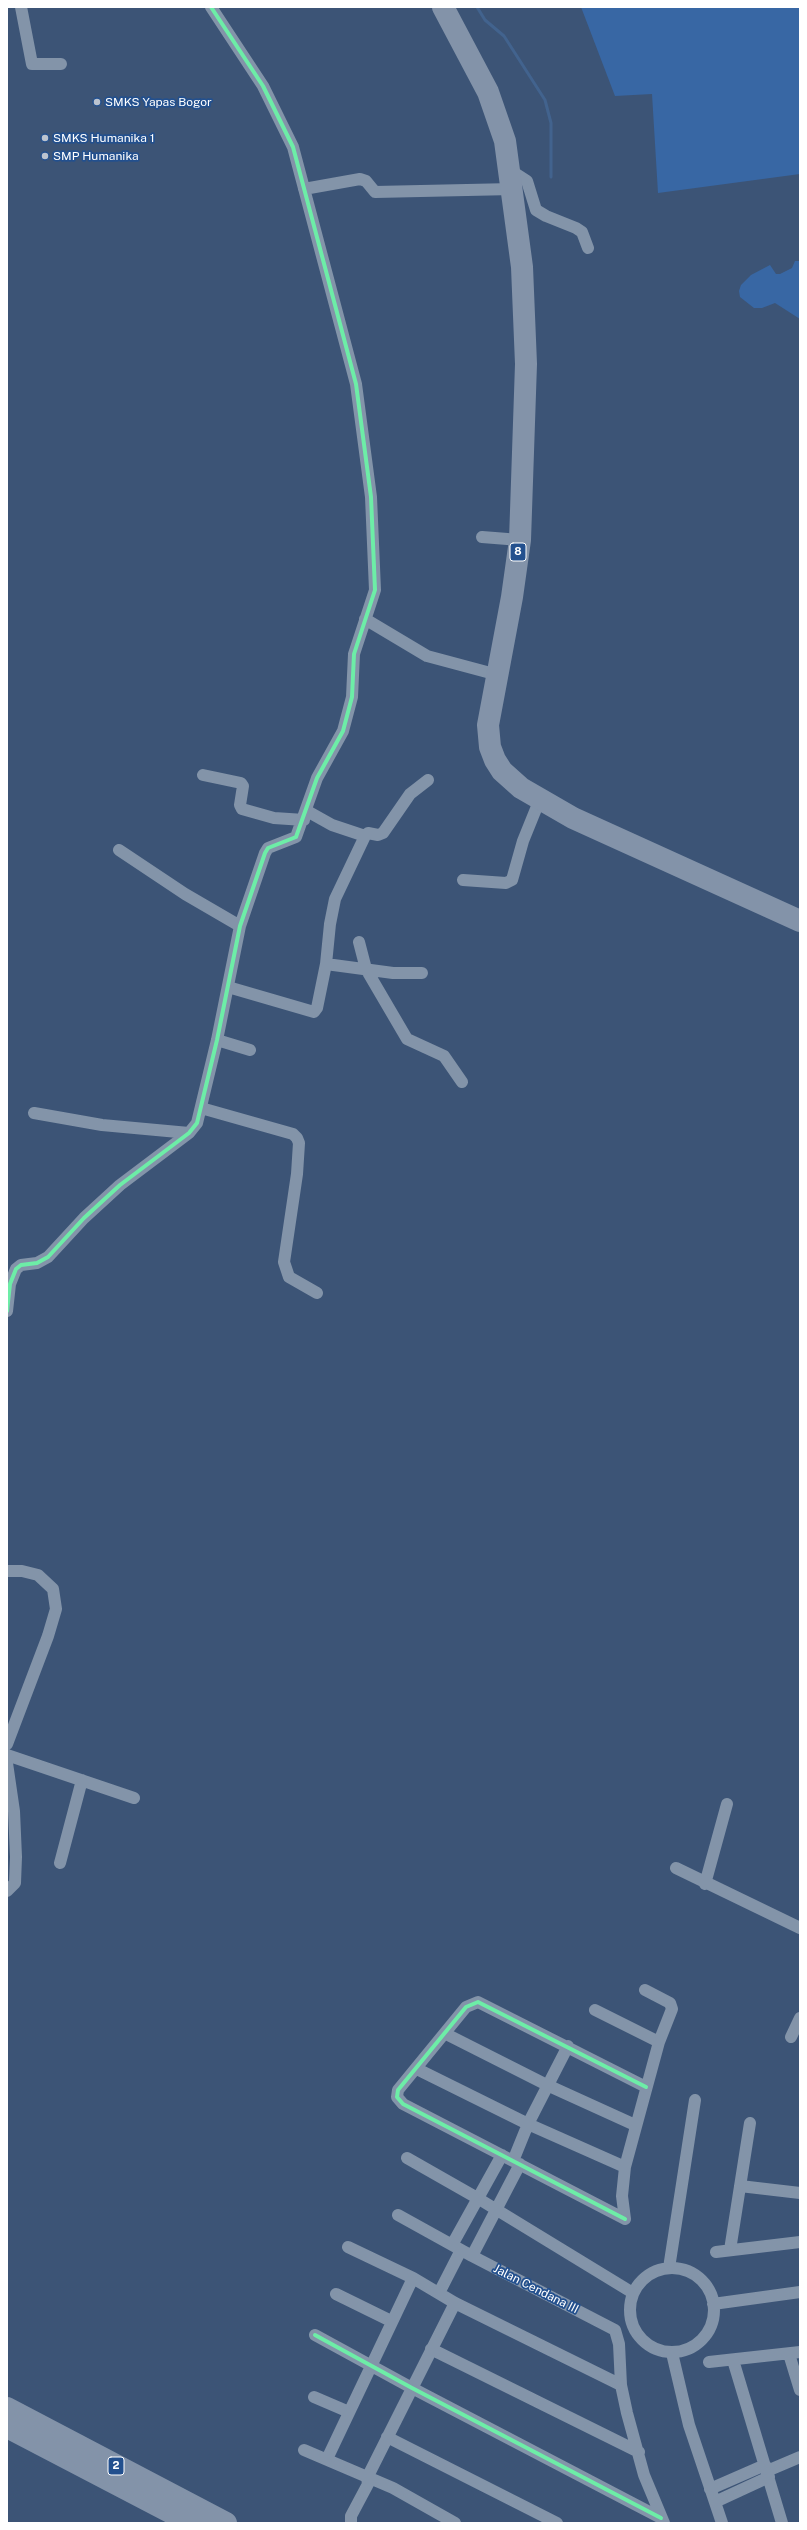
<!DOCTYPE html>
<html>
<head>
<meta charset="utf-8">
<style>
  body { margin:0 }
  #map { position:relative; width:807px; height:2530px; overflow:hidden; background:#3c5476; font-family:"Public Sans",sans-serif }
  canvas { display:block }
  .frame { position:absolute; inset:0; border:8px solid #fff; pointer-events:none }
</style>
</head>
<body>
<div id="map">
<canvas width="807" height="2530"></canvas>
<div class="frame"></div>
</div>
<script>
const c = document.querySelector('canvas').getContext('2d');
c.lineJoin = 'round';
function paint(path, color) {
  c.fillStyle = color;
  c.fill(path, 'evenodd');
}
function shape(rows) {
  const path = new Path2D();
  for (const r of rows) {
    if (r.length === 3) {
      path.moveTo(r[0] + r[2], r[1]);
      path.arc(r[0], r[1], r[2], 0, 2 * Math.PI);
      continue;
    }
    path.moveTo(r[0], r[1]);
    for (let i = 2; i < r.length; i += 2) path.lineTo(r[i], r[i + 1]);
  }
  return path;
}
function strokePath(path, color, width, dash) {
  c.strokeStyle = color;
  c.lineWidth = width;
  c.lineCap = dash ? 'butt' : 'round';
  c.setLineDash(dash || []);
  c.stroke(path);
}
function write(font, color, halo, rows, align = 'center') {
  c.font = font + ' "Public Sans",sans-serif';
  c.lineWidth = 3.5;
  c.setLineDash([]);
  c.textBaseline = 'middle';
  c.strokeStyle = halo;
  c.fillStyle = color;
  for (const [text, x, y, turn = 0] of rows) {
    c.save();
    c.translate(x, y);
    c.rotate((+turn || 0) * Math.PI / 180);
    c.textAlign = isNaN(turn) ? turn : align;
    if (halo) c.strokeText(text, 0, 0);
    c.fillText(text, 0, 0);
    c.restore();
  }
}
paint(shape([
  [581,7,800,7,800,174,658,193,652,94,615,96],
  [795,261,800,261,800,319,775,303,762,308,754,308,740,297,739,291,741,285,751,275,770,265,776,274,780,274,792,268]
]), '#3867a4');
strokePath(shape([
  [477,7,485,20,504,36,545,100,551,123,551,177]
]), '#42638e', 3);
strokePath(shape([
  [21,7,32,64,61,64],
  [510,170,527,181,536,210,546,216,576,228,582,232,588,248],
  [304,189,360,179,366,181,375,192,513,189],
  [482,537,520,540],
  [365,619,427,656,498,675],
  [203,775,241,783,243,786,240,805,242,809,274,818,304,820],
  [307,811,332,825,365,836],
  [119,850,185,894,240,926],
  [463,880,506,883,512,880,523,841,540,799],
  [359,942,366,969,407,1039,444,1056,462,1082],
  [326,964,393,973,422,973],
  [228,987,314,1012,317,1008,326,964,330,924,335,899,365,836,368,833,378,835,383,833,410,794,428,780],
  [217,1040,250,1050],
  [201,1108,293,1134,297,1138,299,1143,297,1174,284,1262,289,1277,317,1293],
  [34,1113,102,1125,189,1133],
  [7,1311,10,1284,16,1269,21,1265,37,1263,48,1257,84,1218,120,1185,189,1133,197,1123,217,1040,240,926,265,853,268,848,296,837,317,778,343,731,352,697,354,654,375,590,371,497,356,384,293,147,263,86,211,7],
  [7,1571,22,1571,38,1575,53,1589,56,1609,48,1636,7,1744],
  [7,1755,134,1798],
  [7,1763,14,1811,16,1857,15,1883,7,1891],
  [60,1863,82,1780],
  [676,1868,800,1928],
  [705,1884,727,1804],
  [595,2010,659,2042],
  [446,2034,547,2085,635,2125],
  [791,2037,800,2018],
  [417,2069,528,2124,625,2167],
  [407,2158,479,2199,633,2293],
  [513,2161,528,2124,568,2046],
  [740,2186,800,2193],
  [398,2215,472,2256,615,2330,619,2344,621,2385,627,2413,644,2475,664,2523],
  [625,2219,403,2104,397,2097,398,2090,466,2007,478,2002,646,2087],
  [625,2219,622,2196,625,2167,659,2042,672,2009,670,2003,645,1990],
  [452,2245,502,2155],
  [348,2247,413,2278],
  [730,2250,750,2123],
  [716,2252,800,2242],
  [472,2256,520,2164],
  [669,2268,695,2100],
  [672,2310,42],
  [439,2293,461,2250],
  [336,2294,391,2321],
  [713,2304,800,2292],
  [315,2335,412,2388,661,2518],
  [431,2349,639,2452],
  [672,2353,689,2425,722,2523],
  [789,2354,800,2390],
  [733,2360,782,2523],
  [709,2362,800,2352],
  [314,2397,349,2412],
  [387,2437,557,2523],
  [304,2450,393,2488,455,2523],
  [327,2459,413,2278,455,2303,621,2385],
  [767,2471,800,2457],
  [710,2489,765,2465],
  [715,2502,769,2477],
  [351,2523,351,2516,368,2484,367,2478,455,2303]
]), '#8394a9', 12);
strokePath(shape([
  [443,7,488,92,505,141,522,267,526,364,520,540,512,597,488,725,490,747,495,760,502,771,521,788,573,818,800,921],
  [7,2408,226,2523],
  [7,2427,191,2523]
]), '#8393a9', 22);
strokePath(shape([
  [7,1311,10,1284,16,1269,21,1265,37,1263,48,1257,84,1218,120,1185,189,1133,197,1123,217,1040,240,926,265,853,268,848,296,837,317,778,343,731,352,697,354,654,375,590,371,497,356,384,293,147,263,86,211,7],
  [625,2219,403,2104,397,2097,398,2090,466,2007,478,2002,646,2087],
  [315,2335,412,2388,661,2518]
]), '#6deda7', 4);
for (const [x, y, r, color] of [
  [97,102,4,"#bbc3cf"],
  [45,138,4,"#bbc3cf"],
  [45,156,4,"#bbc3cf"]
]) {
  const dot = new Path2D();
  dot.arc(x, y, r, 0, 2 * Math.PI);
  c.fillStyle = color;
  c.fill(dot);
  strokePath(dot, '#23508e', 1.5);
}
for (const [x, y, w] of [
  [518,552,16],
  [116,2466,16]
]) {
  const box = new Path2D();
  box.roundRect(x - w / 2, y - 9, w, 18, 3);
  c.fillStyle = '#23508e';
  c.fill(box);
  strokePath(box, '#fff', 1);
}
write('bold 11px', '#fff', null, [
  ["8",518,552],
  ["2",116,2466]
]);
write('12px', '#fff', '#23508e', [
  ["SMKS Yapas Bogor",105,102],
  ["SMKS Humanika 1",53,138],
  ["SMP Humanika",53,156]
], 'left');
write('12px', '#fff', '#23508e', [
  ["Jalan Cendana III",536,2289,27]
]);
</script>
</body>
</html>
